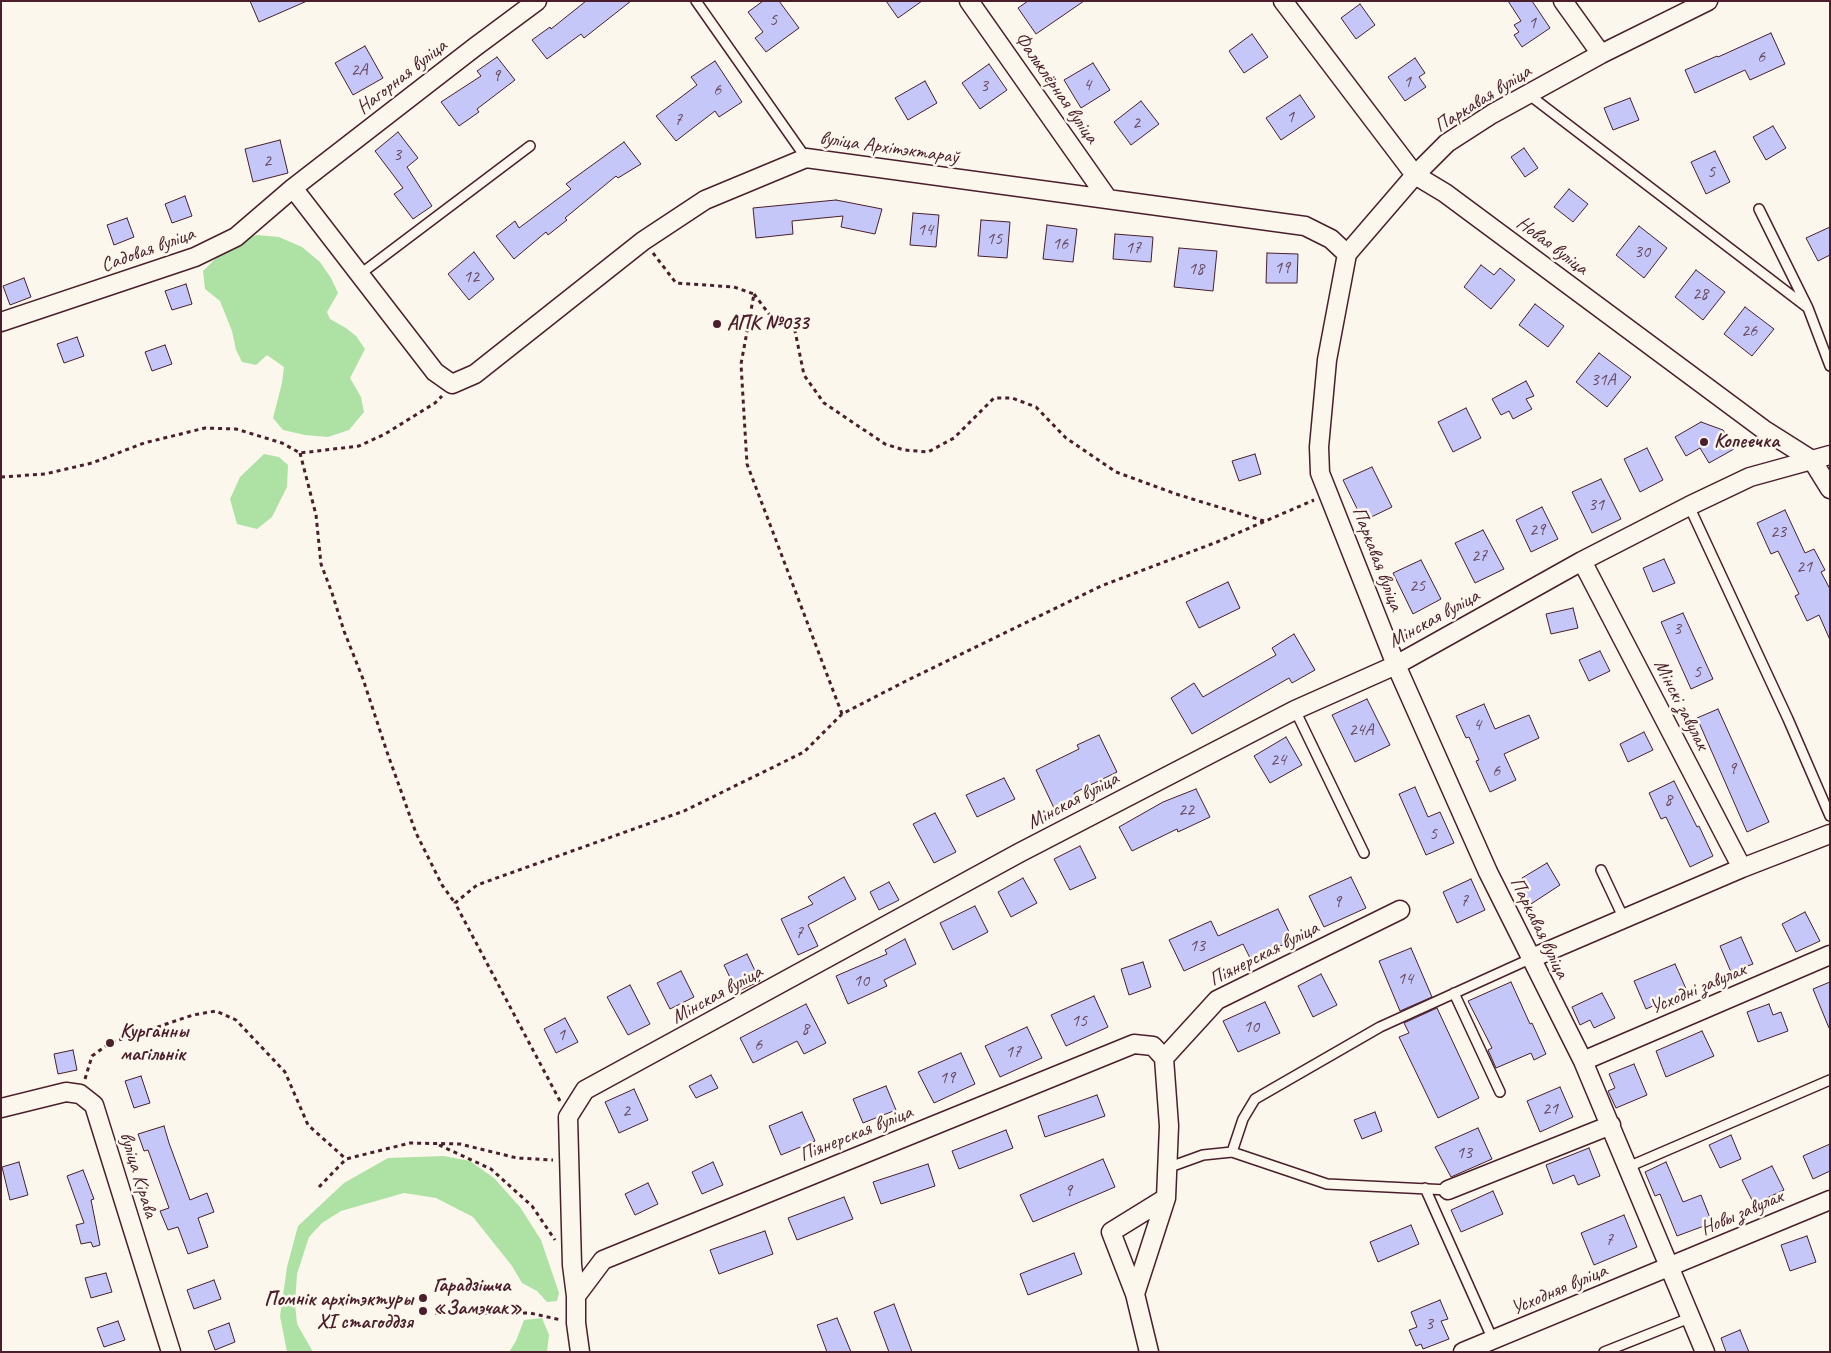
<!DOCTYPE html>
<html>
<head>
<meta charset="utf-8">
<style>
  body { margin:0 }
  #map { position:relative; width:1831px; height:1353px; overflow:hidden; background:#fbf7ec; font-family:Caveat,sans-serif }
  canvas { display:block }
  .frame { position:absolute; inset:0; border:2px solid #4a1f2b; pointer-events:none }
</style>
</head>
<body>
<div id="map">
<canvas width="1831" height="1353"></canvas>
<div class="frame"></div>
</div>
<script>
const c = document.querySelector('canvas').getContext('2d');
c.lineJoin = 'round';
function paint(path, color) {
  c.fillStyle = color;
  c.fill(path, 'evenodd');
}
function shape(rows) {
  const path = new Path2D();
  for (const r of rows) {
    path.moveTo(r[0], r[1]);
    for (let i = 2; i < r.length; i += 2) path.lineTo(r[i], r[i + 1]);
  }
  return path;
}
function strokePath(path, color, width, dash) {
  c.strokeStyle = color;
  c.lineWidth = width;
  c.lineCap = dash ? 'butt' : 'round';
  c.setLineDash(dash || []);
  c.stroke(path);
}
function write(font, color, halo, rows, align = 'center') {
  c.font = font + ' Caveat,sans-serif';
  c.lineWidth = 5;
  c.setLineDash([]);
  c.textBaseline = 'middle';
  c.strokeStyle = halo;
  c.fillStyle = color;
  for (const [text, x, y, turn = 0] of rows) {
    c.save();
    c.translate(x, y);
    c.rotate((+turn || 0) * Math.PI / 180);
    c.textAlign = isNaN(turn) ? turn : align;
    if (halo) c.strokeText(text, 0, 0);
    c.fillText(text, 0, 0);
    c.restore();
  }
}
paint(shape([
  [257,235,279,237,302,247,320,262,331,278,338,293,327,312,330,319,346,328,356,336,365,349,350,378,361,397,364,412,349,430,328,437,305,435,283,430,273,418,282,383,284,367,267,355,256,365,242,362,236,350,232,331,220,301,205,289,203,271,215,259,235,242],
  [264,454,279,457,288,465,287,487,272,517,257,529,237,524,230,499,240,477],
  [444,1156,470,1161,494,1178,520,1207,541,1240,559,1293,557,1301,547,1302,537,1291,522,1283,512,1266,473,1217,436,1198,404,1193,341,1211,322,1223,309,1237,297,1274,295,1304,297,1324,313,1352,287,1352,280,1316,287,1267,298,1226,344,1183,388,1158],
  [542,1318,549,1335,547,1352,509,1352,516,1341,524,1320]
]), '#aee2a4');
const building = shape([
  [250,1,307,1,259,22,250,1],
  [586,1,631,1,584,38,581,34,547,59,532,40,550,27,551,29,586,1],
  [763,1,779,1,799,28,766,52,755,38,763,32,748,12,763,1],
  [886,1,922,1,898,18,886,1],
  [1028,1,1084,1,1036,34,1018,8,1028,1],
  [1508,1,1532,1,1550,28,1522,47,1514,35,1519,32,1514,25,1521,21,1508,1],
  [1360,4,1375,25,1356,39,1341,18,1360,4],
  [1771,33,1785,64,1750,80,1745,70,1695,93,1685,70,1717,56,1718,57,1771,33],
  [1252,34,1268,57,1244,73,1229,51,1252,34],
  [365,46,383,78,353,95,335,63,365,46],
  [497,57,515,80,477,109,479,112,459,126,441,102,481,76,477,71,497,57],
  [1415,58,1425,73,1419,77,1426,87,1405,101,1388,77,1415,58],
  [715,61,742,102,719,117,715,111,676,141,656,116,697,85,691,77,715,61],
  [1093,63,1110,90,1081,108,1064,80,1093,63],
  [989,64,1007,90,980,109,962,83,989,64],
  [925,81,937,103,908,120,895,98,925,81],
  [1300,95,1315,117,1281,140,1266,118,1300,95],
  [1630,98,1639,120,1613,130,1604,108,1630,98],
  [1141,101,1159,124,1131,145,1114,122,1141,101],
  [1773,126,1786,148,1766,160,1753,137,1773,126],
  [398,132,418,158,407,167,432,206,413,219,394,194,403,188,375,151,398,132],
  [280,140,288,173,253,182,245,149,280,140],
  [624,142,641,164,618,178,616,176,565,218,567,220,548,235,546,232,514,259,496,236,515,221,519,228,571,189,566,184,624,142],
  [1524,148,1538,168,1525,177,1511,157,1524,148],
  [1715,151,1730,182,1706,194,1691,162,1715,151],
  [1569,189,1588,204,1573,222,1554,207,1569,189],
  [185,196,192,216,172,223,165,204,185,196],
  [836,200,882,209,875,234,841,227,843,216,792,221,793,234,756,238,753,208,836,200],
  [913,213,939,215,936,247,910,245,913,213],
  [127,218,134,237,114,245,107,225,127,218],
  [981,220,1010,222,1007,258,978,256,981,220],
  [1047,225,1077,229,1073,262,1043,259,1047,225],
  [1639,226,1667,248,1644,278,1616,255,1639,226],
  [1830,227,1830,255,1818,261,1806,238,1830,227],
  [1115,234,1153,237,1151,262,1113,259,1115,234],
  [1179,248,1217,251,1213,291,1174,287,1179,248],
  [474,252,494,279,469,300,448,274,474,252],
  [1267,253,1298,254,1297,283,1266,283,1267,253],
  [1481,265,1494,275,1500,268,1515,280,1491,309,1464,287,1481,265],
  [1696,270,1725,292,1703,320,1675,297,1696,270],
  [24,278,31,297,10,305,3,286,24,278],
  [186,284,192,304,172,310,165,291,186,284],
  [1535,304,1564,326,1548,347,1519,325,1535,304],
  [1745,307,1774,329,1752,356,1724,334,1745,307],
  [77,337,84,356,64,363,57,344,77,337],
  [165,345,172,364,152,371,145,352,165,345],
  [1599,353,1631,377,1607,407,1576,382,1599,353],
  [1526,381,1534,396,1526,399,1532,409,1513,419,1509,411,1501,415,1492,399,1526,381],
  [1466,408,1481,438,1453,452,1438,422,1466,408],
  [1701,422,1723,430,1734,449,1709,463,1700,448,1686,456,1675,437,1701,422],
  [1647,448,1663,480,1640,492,1624,459,1647,448],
  [1255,454,1261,474,1239,481,1232,461,1255,454],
  [1372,467,1392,507,1363,521,1343,480,1372,467],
  [1601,479,1621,519,1592,533,1572,492,1601,479],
  [1542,507,1558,539,1531,552,1516,520,1542,507],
  [1785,510,1805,553,1814,549,1825,570,1821,572,1830,589,1830,640,1819,615,1807,621,1795,596,1799,594,1778,551,1771,554,1757,523,1785,510],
  [1483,530,1504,569,1475,583,1455,543,1483,530],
  [1664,559,1675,583,1653,592,1643,568,1664,559],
  [1421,560,1441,599,1413,614,1393,573,1421,560],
  [1228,582,1240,608,1199,628,1186,602,1228,582],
  [1573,608,1578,628,1551,634,1546,614,1573,608],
  [1683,613,1713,679,1691,689,1661,622,1683,613],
  [1294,634,1315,670,1292,683,1289,678,1192,734,1171,698,1194,683,1203,697,1276,655,1272,648,1294,634],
  [1600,651,1610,671,1589,681,1579,660,1600,651],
  [1367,699,1390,745,1355,762,1332,715,1367,699],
  [1484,704,1495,729,1529,715,1539,738,1504,754,1516,780,1490,792,1476,761,1479,760,1469,737,1466,738,1456,716,1484,704],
  [1718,709,1769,822,1747,832,1697,718,1718,709],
  [1644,732,1653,750,1628,762,1620,744,1644,732],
  [1099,735,1117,772,1074,793,1075,797,1054,808,1036,770,1079,749,1077,745,1099,735],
  [1286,737,1302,765,1270,783,1254,756,1286,737],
  [1004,778,1015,799,977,817,966,795,1004,778],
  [1674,781,1697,827,1699,826,1713,856,1690,867,1666,817,1661,819,1649,793,1674,781],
  [1415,787,1428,817,1440,812,1454,843,1426,855,1399,794,1415,787],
  [1196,789,1210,817,1178,832,1177,829,1132,851,1119,827,1163,802,1196,789],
  [935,813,956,852,934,863,913,824,935,813],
  [1080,846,1096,878,1070,890,1054,859,1080,846],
  [1547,863,1560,885,1531,904,1522,890,1527,887,1522,878,1547,863],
  [844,877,856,899,808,925,818,946,798,955,781,919,813,904,808,897,844,877],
  [1351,877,1366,908,1324,927,1309,896,1351,877],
  [1023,878,1037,903,1011,917,998,892,1023,878],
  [1471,879,1485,910,1457,923,1443,892,1471,879],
  [889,882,899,900,879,910,870,892,889,882],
  [975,906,988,932,953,950,940,923,975,906],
  [1278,909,1293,940,1251,960,1243,944,1184,971,1169,940,1211,921,1218,936,1278,909],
  [1805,912,1820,941,1796,952,1782,924,1805,912],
  [1741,937,1753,964,1731,972,1720,946,1741,937],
  [905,939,916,964,884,980,887,986,848,1004,836,976,887,954,885,950,905,939],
  [1411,948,1432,997,1400,1011,1379,961,1411,948],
  [747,954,760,981,737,992,724,965,747,954],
  [1143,962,1151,987,1129,995,1121,969,1143,962],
  [1675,964,1687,991,1646,1009,1634,981,1675,964],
  [681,971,694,997,670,1009,657,983,681,971],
  [1321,974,1337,1005,1313,1017,1298,986,1321,974],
  [1511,982,1530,1024,1532,1023,1546,1054,1534,1060,1531,1053,1496,1068,1488,1050,1492,1048,1468,1001,1511,982],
  [1830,982,1830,1028,1829,1028,1813,989,1830,982],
  [630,985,650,1024,628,1035,607,997,630,985],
  [1602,993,1615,1018,1594,1028,1590,1020,1580,1025,1572,1007,1602,993],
  [1094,996,1108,1027,1066,1046,1051,1015,1094,996],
  [1265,1002,1280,1033,1238,1052,1223,1021,1265,1002],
  [806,1004,826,1043,804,1054,797,1041,753,1063,740,1038,806,1004],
  [1769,1004,1773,1015,1781,1012,1788,1031,1758,1042,1747,1012,1769,1004],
  [1437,1008,1479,1098,1438,1118,1399,1037,1409,1033,1404,1023,1437,1008],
  [565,1018,578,1042,556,1053,544,1029,565,1018],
  [1027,1027,1042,1058,1000,1077,985,1046,1027,1027],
  [1702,1031,1714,1056,1666,1077,1656,1051,1702,1031],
  [73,1050,77,1070,58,1074,54,1054,73,1050],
  [961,1053,975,1084,934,1103,918,1072,961,1053],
  [1634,1064,1647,1095,1616,1108,1608,1091,1615,1088,1609,1074,1634,1064],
  [711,1075,718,1088,696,1098,689,1086,711,1075],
  [141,1076,150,1103,134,1108,125,1081,141,1076],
  [886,1086,896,1110,863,1123,853,1099,886,1086],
  [1560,1087,1573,1117,1540,1132,1527,1101,1560,1087],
  [634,1089,648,1120,619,1133,605,1102,634,1089],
  [1097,1095,1105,1116,1045,1137,1038,1116,1097,1095],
  [802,1112,815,1141,781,1155,769,1126,802,1112],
  [1375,1112,1382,1131,1362,1139,1354,1120,1375,1112],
  [164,1126,169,1143,190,1200,207,1193,214,1212,198,1218,208,1247,188,1254,178,1227,168,1230,160,1211,169,1208,148,1150,144,1151,138,1134,164,1126],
  [1478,1128,1492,1159,1451,1177,1435,1147,1478,1128],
  [1006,1130,1013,1148,959,1169,952,1151,1006,1130],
  [1731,1135,1741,1159,1720,1168,1709,1145,1731,1135],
  [1830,1144,1830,1171,1813,1179,1803,1156,1830,1144],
  [1589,1148,1600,1176,1578,1185,1574,1175,1553,1184,1546,1165,1589,1148],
  [1103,1159,1115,1187,1033,1222,1020,1195,1103,1159],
  [19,1162,28,1195,10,1200,2,1167,19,1162],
  [713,1162,723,1185,702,1194,692,1172,713,1162],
  [1666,1162,1683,1202,1701,1195,1712,1223,1677,1236,1660,1194,1655,1196,1645,1172,1666,1162],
  [928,1164,935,1186,881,1204,873,1182,928,1164],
  [1772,1166,1784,1190,1754,1204,1742,1180,1772,1166],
  [83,1170,94,1199,91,1200,100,1245,93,1247,91,1242,81,1244,76,1225,84,1223,67,1176,83,1170],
  [648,1183,658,1204,635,1215,625,1194,648,1183],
  [1493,1191,1503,1214,1461,1232,1451,1210,1493,1191],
  [844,1197,853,1219,797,1240,788,1218,844,1197],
  [1624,1215,1637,1247,1594,1265,1581,1233,1624,1215],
  [1411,1225,1419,1244,1378,1262,1370,1242,1411,1225],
  [765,1231,773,1254,719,1274,710,1250,765,1231],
  [1807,1236,1816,1262,1790,1271,1781,1245,1807,1236],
  [1074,1253,1082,1274,1028,1295,1020,1274,1074,1253],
  [106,1273,112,1292,91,1298,85,1278,106,1273],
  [214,1280,221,1299,194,1309,187,1290,214,1280],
  [1440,1300,1448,1319,1441,1321,1449,1339,1423,1349,1421,1344,1416,1346,1409,1330,1417,1327,1411,1312,1440,1300],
  [894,1304,912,1352,889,1352,874,1312,894,1304],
  [837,1318,851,1352,827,1352,817,1325,837,1318],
  [118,1321,125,1340,104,1347,97,1328,118,1321],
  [229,1323,235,1342,215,1350,208,1331,229,1323],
  [1740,1330,1749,1352,1726,1352,1721,1338,1740,1330]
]);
paint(building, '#c6c7f9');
strokePath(building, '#4a1f2b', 1);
const service = shape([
  [696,1,806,158],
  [1528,94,1808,308],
  [1759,209,1808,308,1830,366],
  [359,275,530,146],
  [1689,506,1788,719,1830,816],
  [1295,710,1364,853],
  [1601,870,1624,919],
  [1454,993,1500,1092],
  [1628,1167,1830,1080],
  [1167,1168,1203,1155,1232,1152],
  [1425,1188,1493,1340],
  [1448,1190,1327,1184,1232,1152,1243,1119,1255,1099,1380,1027,1532,958],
  [1604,1352,1692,1317]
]);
const minor = shape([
  [969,1,1108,199],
  [1283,1,1415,175,1445,193,1763,429,1812,460,1830,489],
  [1563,1,1601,54],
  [293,188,435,372,452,384,475,374,643,241,705,200,806,158,1305,226,1331,239,1347,254],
  [1,322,195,257,236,237,293,188,475,47,537,1],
  [1582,561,1742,868],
  [1532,958,1742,868,1830,834],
  [1583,1061,1830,955],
  [1,1108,66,1092,80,1094,94,1105,171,1352],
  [1448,1190,1611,1125],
  [1135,1294,1166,1198],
  [576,1296,603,1260,1134,1044,1153,1046,1164,1058,1217,1000,1400,910],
  [580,1352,576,1323,576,1296,572,1265,568,1117,585,1090,1019,853,1295,710,1396,665,1582,561,1689,506,1750,477,1830,455],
  [1149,1352,1135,1294,1111,1232,1166,1198,1169,1126,1164,1058],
  [1463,1352,1830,1200],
  [1705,1352,1583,1061,1488,872,1396,665,1320,473,1319,447,1327,360,1347,254,1415,175,1447,143,1492,114,1601,54,1708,1]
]);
strokePath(service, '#4a1f2b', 12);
strokePath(minor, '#4a1f2b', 21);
strokePath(shape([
  [653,253,676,283,734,287,754,294,741,364,747,464,842,714],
  [754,294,769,314,794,326,804,375,824,403,885,444,904,450,928,452,954,438,994,398,1012,398,1036,407,1066,438,1116,472,1176,494,1264,521],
  [300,453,316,515,321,564,332,593,344,631,363,679,387,752,416,833,442,885,455,903],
  [1,477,45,474,92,463,144,443,205,428,236,429,282,443,300,453,359,446,385,434,435,403,442,396],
  [85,1079,92,1056,110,1043,193,1015,216,1011,236,1020,285,1072,308,1125,346,1159],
  [560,1101,455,903,477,885,684,811,804,752,842,714,904,682,1101,586,1217,542,1314,500],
  [439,1145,491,1169,532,1206,555,1240],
  [319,1187,346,1159,410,1143,460,1144,517,1158,553,1160],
  [435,1313,530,1313,561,1320]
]), '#4a1f2b', 3, [4, 4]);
strokePath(service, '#fbf7ec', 9);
strokePath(minor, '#fbf7ec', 18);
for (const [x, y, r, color] of [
  [717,324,5,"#4a1f2b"],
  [1704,442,5,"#4a1f2b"],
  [110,1043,5,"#4a1f2b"],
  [423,1298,5,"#4a1f2b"],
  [423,1311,5,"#4a1f2b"]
]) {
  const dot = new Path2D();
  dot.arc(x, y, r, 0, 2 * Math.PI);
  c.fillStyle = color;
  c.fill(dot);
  strokePath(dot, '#fbf7ec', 2);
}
write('18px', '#69495e', null, [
  ["5",773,20],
  ["1",1532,23],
  ["6",1761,57],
  ["2А",359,70],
  ["9",496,76],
  ["1",1407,82],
  ["4",1087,85],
  ["3",984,86],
  ["6",717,90],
  ["1",1290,117],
  ["7",678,120],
  ["2",1136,123],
  ["3",397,155],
  ["2",267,161],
  ["5",1711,172],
  ["14",925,230],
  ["15",994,239],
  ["16",1060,244],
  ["17",1133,248],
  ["30",1642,252],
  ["19",1282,268],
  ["18",1196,269],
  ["12",471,277],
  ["28",1700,294],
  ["26",1749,331],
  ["31А",1603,380],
  ["31",1596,505],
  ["29",1537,530],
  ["23",1778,532],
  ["27",1479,556],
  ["21",1804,567],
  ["25",1417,586],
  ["3",1677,629],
  ["5",1697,672],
  ["4",1477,725],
  ["24А",1361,730],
  ["24",1278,760],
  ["9",1732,769],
  ["6",1496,771],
  ["8",1668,800],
  ["22",1186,810],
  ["5",1433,834],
  ["7",1464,901],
  ["9",1337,902],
  ["7",799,933],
  ["13",1197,946],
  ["14",1405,979],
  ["10",861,981],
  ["15",1079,1021],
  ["10",1251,1027],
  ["8",805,1029],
  ["1",561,1035],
  ["6",758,1045],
  ["17",1013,1052],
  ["19",947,1078],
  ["21",1550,1109],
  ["2",626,1111],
  ["13",1464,1153],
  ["9",1068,1191],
  ["7",1609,1240],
  ["3",1429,1324]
]);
write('20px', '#4a1f2b', '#fbf7ec', [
  ["Нагорная вуліца",402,77,-38],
  ["Фальклёрная вуліца",1056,88,55],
  ["Паркавая вуліца",1483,99,-32],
  ["вуліца Архітэктараў",889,148,8],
  ["Новая вуліца",1552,246,37],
  ["Садовая вуліца",148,250,-20],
  ["Паркавая вуліца",1377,559,69],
  ["Мінская вуліца",1434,619,-29],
  ["Мінскі завулак",1681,705,63],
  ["Мінская вуліца",1073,801,-28],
  ["Паркавая вуліца",1539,928,64],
  ["Піянерская вуліца",1264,954,-27],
  ["Усходні завулак",1698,989,-23],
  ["Мінская вуліца",717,995,-29],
  ["Піянерская вуліца",856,1134,-22],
  ["вуліца Кірава",138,1175,73],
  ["Новы завулак",1742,1213,-23],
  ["Усходняя вуліца",1559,1290,-23]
]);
write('bold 20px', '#4a1f2b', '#fbf7ec', [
  ["АПК №033",727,324],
  ["Копеечка",1714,442],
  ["Курганны",120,1032],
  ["магільнік",120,1055],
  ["Гарадзішча",433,1286],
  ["«Замэчак»",433,1309],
  ["Помнік архітэктуры",413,1300,"right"],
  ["XI стагоддзя",413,1323,"right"]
], 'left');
</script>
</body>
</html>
